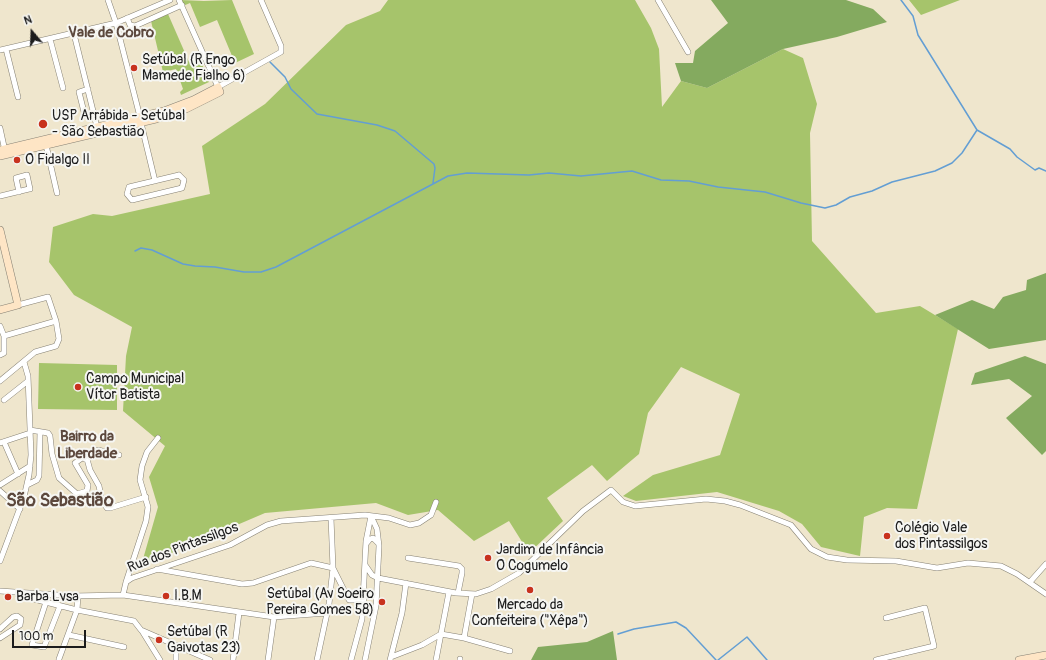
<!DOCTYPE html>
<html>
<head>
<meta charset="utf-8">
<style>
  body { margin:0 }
  #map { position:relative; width:1046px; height:660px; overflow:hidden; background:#efe6cd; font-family:Pangolin,sans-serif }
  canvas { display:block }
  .north { position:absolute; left:12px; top:12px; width:40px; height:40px; -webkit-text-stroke:3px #f6f6f2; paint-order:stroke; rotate:341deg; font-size:11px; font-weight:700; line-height:16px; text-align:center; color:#1c1c1c }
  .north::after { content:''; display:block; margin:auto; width:14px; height:18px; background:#1c1c1c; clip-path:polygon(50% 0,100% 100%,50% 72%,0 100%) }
  .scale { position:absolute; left:12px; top:630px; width:74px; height:18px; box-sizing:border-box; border:2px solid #1c1c1c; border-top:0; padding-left:5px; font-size:12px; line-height:14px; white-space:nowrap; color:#1c1c1c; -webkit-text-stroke:3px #f6f6f2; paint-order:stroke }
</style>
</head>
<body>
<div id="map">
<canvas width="1046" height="660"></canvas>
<div class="north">N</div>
<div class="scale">100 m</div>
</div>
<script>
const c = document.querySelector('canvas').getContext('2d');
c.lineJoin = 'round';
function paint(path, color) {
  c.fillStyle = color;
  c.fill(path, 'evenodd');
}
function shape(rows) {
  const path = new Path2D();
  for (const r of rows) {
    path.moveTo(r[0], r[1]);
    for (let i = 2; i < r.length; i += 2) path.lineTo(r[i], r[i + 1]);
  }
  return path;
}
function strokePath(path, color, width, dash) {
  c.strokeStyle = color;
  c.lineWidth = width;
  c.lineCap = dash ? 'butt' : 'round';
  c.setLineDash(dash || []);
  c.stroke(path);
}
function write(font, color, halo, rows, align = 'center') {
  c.font = font + ' Pangolin,sans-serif';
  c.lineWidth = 4;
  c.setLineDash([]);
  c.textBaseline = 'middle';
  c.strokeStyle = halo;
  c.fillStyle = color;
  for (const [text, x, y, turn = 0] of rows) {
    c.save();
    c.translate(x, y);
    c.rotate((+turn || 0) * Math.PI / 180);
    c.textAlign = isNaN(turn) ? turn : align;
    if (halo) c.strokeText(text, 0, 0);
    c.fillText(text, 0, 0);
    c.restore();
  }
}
paint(shape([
  [180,0,204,1,232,0,254,54,235,63,217,20,200,27,190,3,183,6],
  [388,0,635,0,651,28,659,49,662,107,681,81,707,88,783,49,803,58,817,104,810,133,812,241,876,313,920,306,958,329,917,509,887,508,864,517,860,556,821,547,802,524,779,511,717,492,636,501,623,496,653,475,720,455,740,394,681,367,648,413,639,454,607,481,592,465,547,498,563,521,529,553,509,521,474,541,438,510,408,515,376,503,265,513,141,566,158,507,149,477,165,446,123,411,126,356,132,327,74,295,49,262,53,227,93,214,112,216,210,194,202,146,265,104,346,25,380,11],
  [909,0,960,0,921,15],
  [168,14,189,62,200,59,209,82,181,95,180,92,183,89,176,69,163,72,151,21],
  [39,363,117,365,117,410,38,409]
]), '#a6c46b');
paint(shape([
  [711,0,846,0,873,9,887,22,837,37,783,49,707,88,681,81,675,63,693,63,695,51,728,23],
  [1046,273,1046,340,989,349,935,315,972,300,994,309,1003,297,1026,290,1027,280],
  [1025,356,1046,364,1046,451,1042,455,1006,418,1032,396,1009,379,971,385,975,373],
  [613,631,617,660,531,660,538,647,587,642]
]), '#84aa5f');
strokePath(shape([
  [901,0,913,16,918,35,977,130,1010,149,1017,157,1035,170,1039,168,1046,171],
  [270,62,285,77,291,89,317,114,377,125,395,131,434,164,435,168,433,183],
  [135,251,141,248,152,250,183,264,195,266,215,267,244,272,261,272,276,267,448,176,467,173,529,175,549,173,581,176,632,171,661,180,689,181,718,187,765,192,801,203,825,208,836,205,850,197,872,191,892,182,935,171,952,163,962,153,977,130],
  [618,634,634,629,676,622,686,628,716,660],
  [718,660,747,637,767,660]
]), '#639ed3', 1.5);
const street = shape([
  [108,0,116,23,140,117],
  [179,0,218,87,281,52,281,46,261,0],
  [658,0,688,52],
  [127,18,130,25,135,26,182,5],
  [74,34,97,127],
  [50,39,63,88],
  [6,49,18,97],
  [0,50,116,23,170,0],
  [88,89,79,92,85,116,94,112],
  [141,123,155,181],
  [0,128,5,151],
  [46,145,57,193],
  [179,175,184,180,182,188,132,200,127,194,129,187,179,175],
  [0,196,29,189,30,189,27,175,16,178,19,192],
  [0,326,4,336,56,321],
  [0,355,4,353,4,336],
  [0,381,35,352,56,346,59,339,56,321,48,297,18,305],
  [4,400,28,381],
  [30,430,48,433,50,436,52,454,59,478,77,494,87,491,88,485,75,463,82,458,87,459,90,470,99,486,102,501,107,508,110,508,146,497],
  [4,442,18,474],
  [0,443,30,433],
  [85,459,91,453,98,450,119,455],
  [0,485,30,466],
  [27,485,37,480,39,476,40,432],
  [0,491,20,509],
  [366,544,370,539,373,538,378,543],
  [408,558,459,566,462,569,462,573,458,593],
  [0,561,24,497,29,475,31,455,28,376,24,362],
  [365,565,372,575,378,578,456,593,476,594,491,589,519,573,583,511,611,490,623,502,635,506,706,499,725,501,740,505,791,525,811,549,827,557,847,560,896,561,937,568,968,563,1001,566,1017,574,1046,594],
  [157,569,242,584,253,583,311,563,333,568,349,600,364,600],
  [126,582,146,521,148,507,140,480,142,466,147,452,158,438],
  [1030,582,1046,564],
  [0,591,73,596,123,595,274,617,327,613],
  [18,595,77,610,134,621,141,630,210,660],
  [123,595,126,582,132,578,230,545,267,525,281,521,365,515,389,518,410,525,419,523,431,515,436,502],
  [46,602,32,645,44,647,60,606],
  [0,629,13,617,17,616,21,619,20,625,0,638],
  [142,631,160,660],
  [441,634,464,638,472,594],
  [69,635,124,647],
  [464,638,510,651],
  [391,657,422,645,441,634],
  [59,659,77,610,78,596],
  [176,660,176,646],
  [233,660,239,613],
  [268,660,274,617],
  [317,660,329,604,333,568,331,518],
  [351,660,362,619,366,541,371,516],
  [365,660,376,606,379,546,377,529,371,516],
  [390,660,402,613,406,583],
  [436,660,449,592],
  [460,660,460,659],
  [876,660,934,646,925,608,886,618]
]);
const secondary = shape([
  [0,150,164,111,193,100,218,87,220,92,186,109,156,119,0,156],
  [0,230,18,305,0,310],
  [1019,660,1046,655]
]);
strokePath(street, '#868174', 6);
strokePath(secondary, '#868174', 8);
strokePath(street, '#fff', 5);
strokePath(secondary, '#fee5c5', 7);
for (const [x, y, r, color] of [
  [134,68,4,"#c8321e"],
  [43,124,5,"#c8321e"],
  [17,160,4,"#c8321e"],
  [78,387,4,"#c8321e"],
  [887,536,4,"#c8321e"],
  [488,558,4,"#c8321e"],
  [530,590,4,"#c8321e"],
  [166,596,4,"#c8321e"],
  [8,597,4,"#c8321e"],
  [382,602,4,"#c8321e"],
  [159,640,4,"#c8321e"]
]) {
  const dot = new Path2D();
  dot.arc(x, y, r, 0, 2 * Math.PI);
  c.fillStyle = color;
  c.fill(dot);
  strokePath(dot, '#f6f6f2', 1.5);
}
write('14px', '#1c1c1c', '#f6f6f2', [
  ["Setúbal (R Engº",142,60],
  ["Mamede Fialho 6)",142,76],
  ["USP Arrábida - Setúbal",52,116],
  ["- São Sebastião",52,132],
  ["O Fidalgo II",25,160],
  ["Campo Municipal",86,379],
  ["Vítor Batista",86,395],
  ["Colégio Vale",895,528],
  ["dos Pintassilgos",895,544],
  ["Jardim de Infância",496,550],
  ["O Cogumelo",496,566],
  ["Setúbal (Av Soeiro",374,594,"right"],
  ["Pereira Gomes 58)",374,610,"right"],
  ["I.B.M",174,596],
  ["Barba Lvsa",16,597],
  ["Mercado da",530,605,"center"],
  ["Confeiteira (\"Xêpa\")",530,621,"center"],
  ["Setúbal (R",167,632],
  ["Gaivotas 23)",167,648]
], 'left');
write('14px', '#1c1c1c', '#f6f6f2', [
  ["Rua dos Pintassilgos",183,548,-21]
]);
write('bold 15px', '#5c483d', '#f6f6f2', [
  ["Vale de Cobro",111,33],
  ["Bairro da",87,437],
  ["Liberdade",87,454]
]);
write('bold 18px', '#5c483d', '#f6f6f2', [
  ["São Sebastião",60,501]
]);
</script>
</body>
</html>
